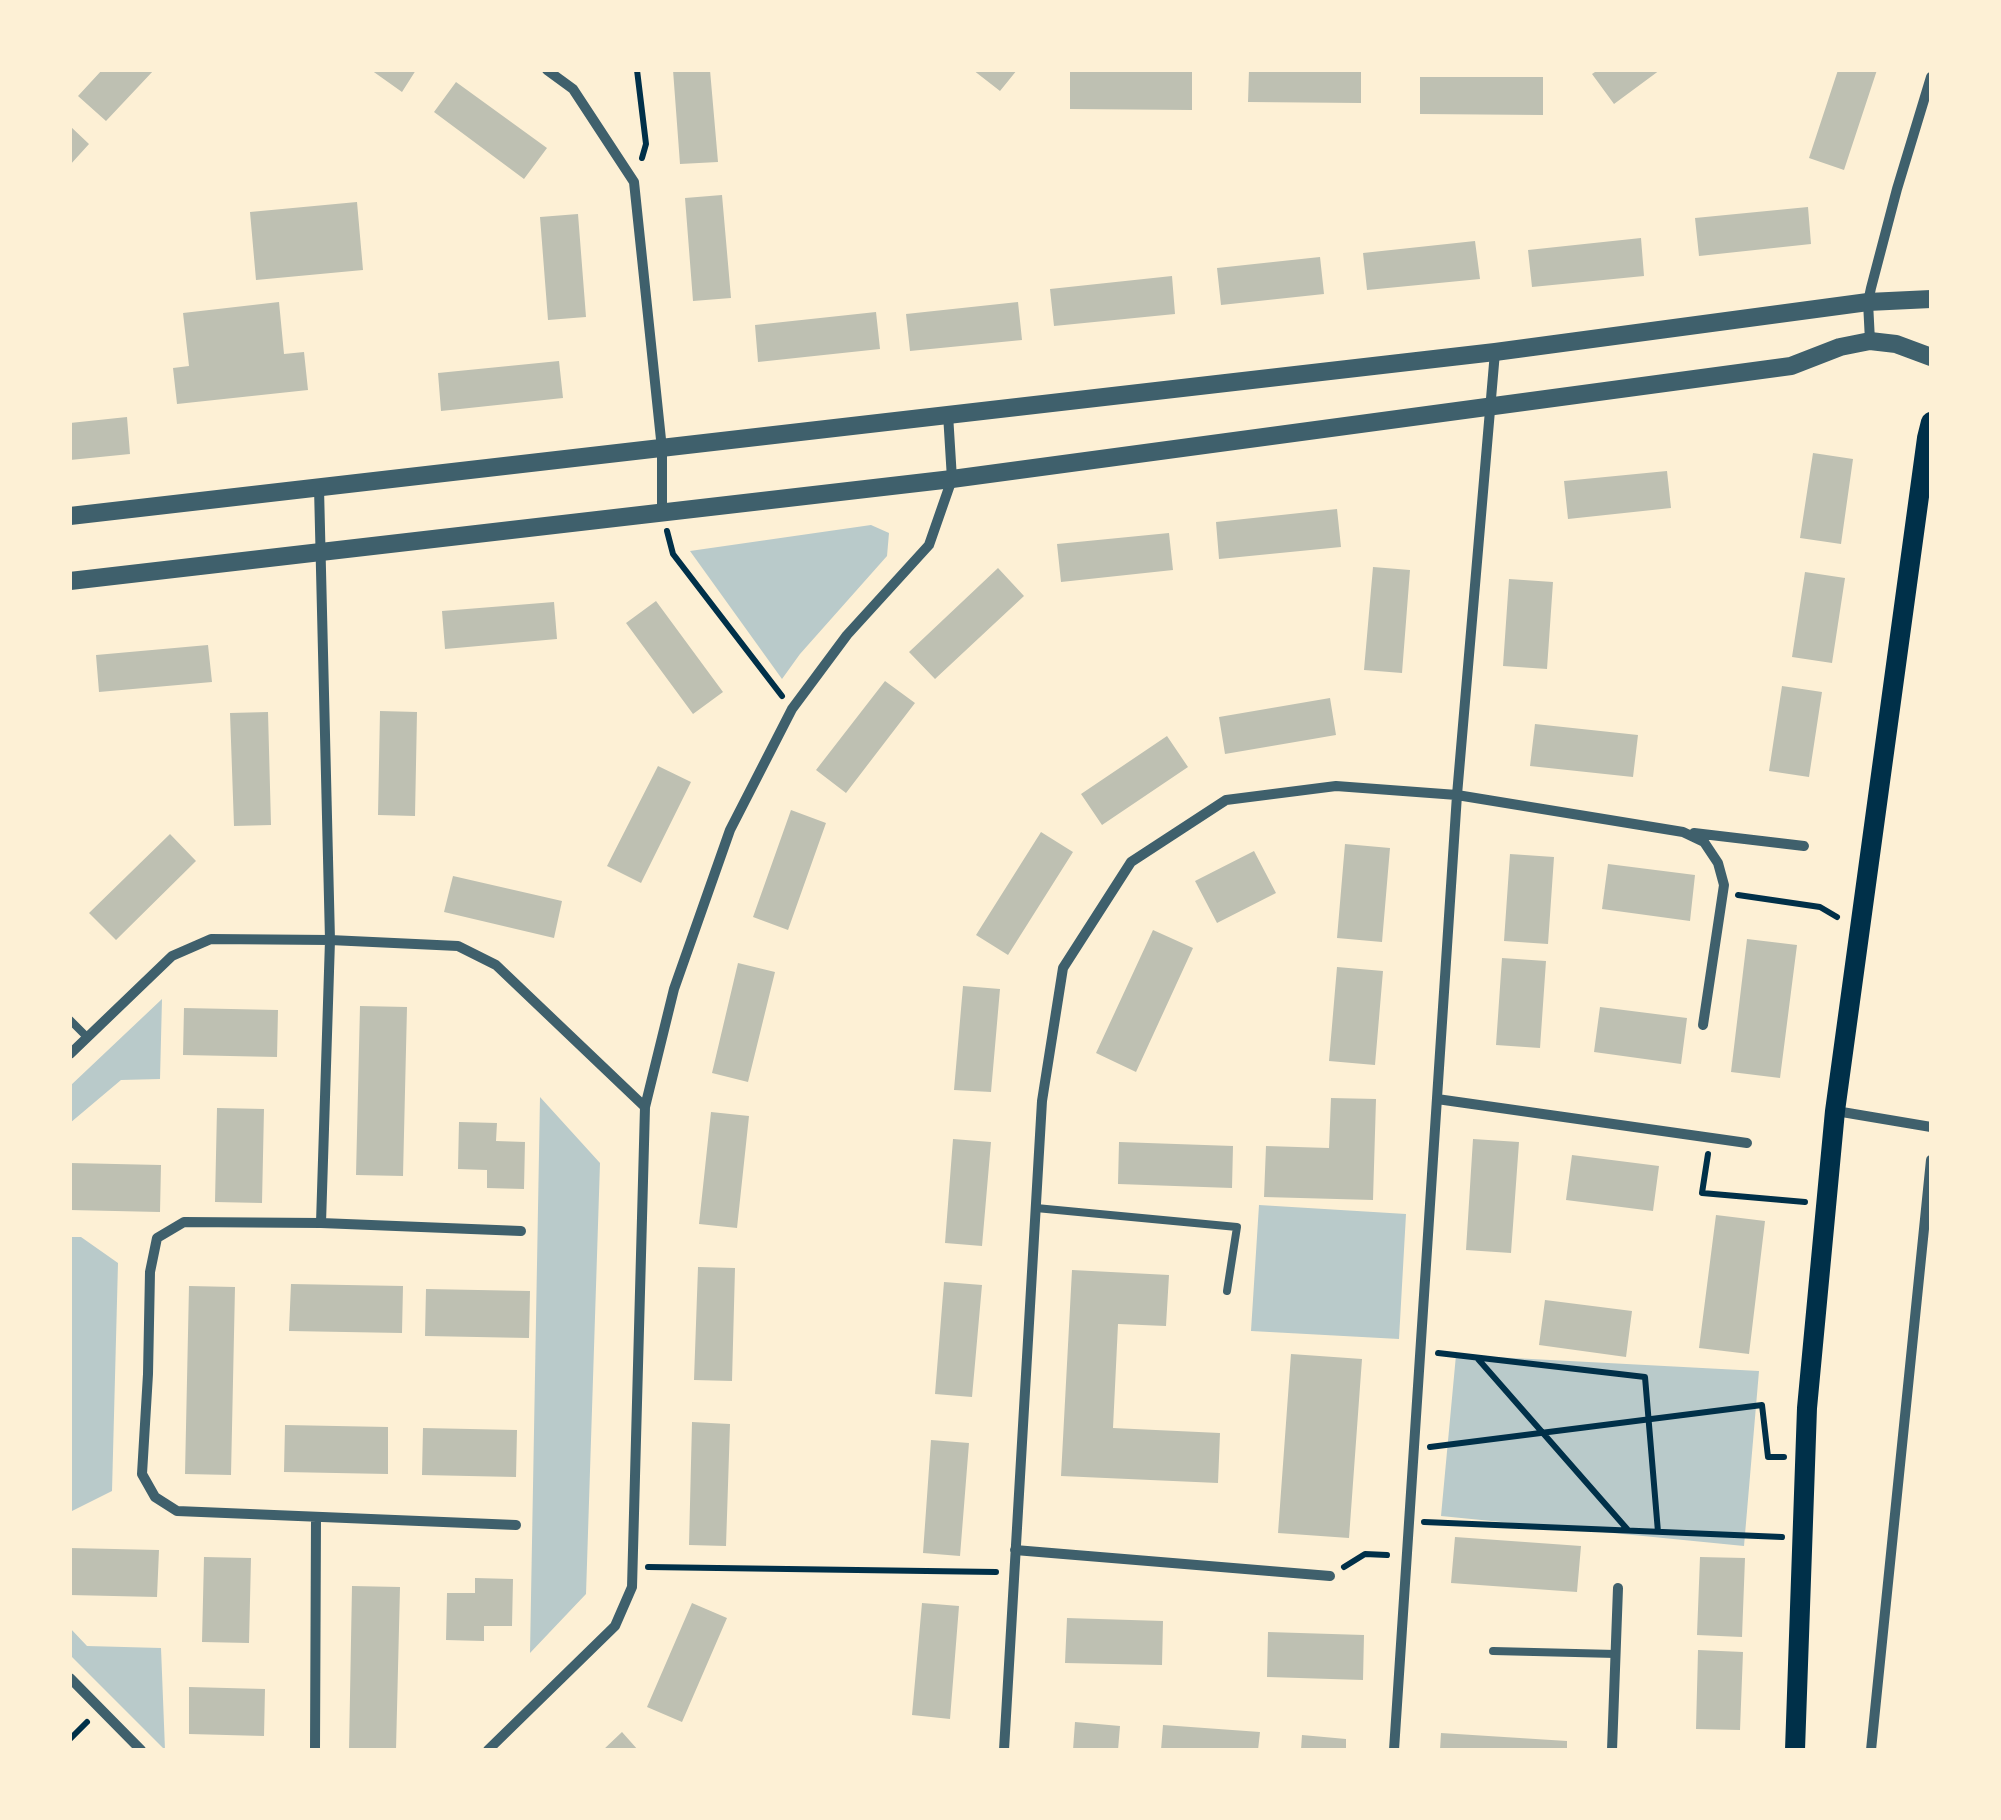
<!DOCTYPE html>
<html>
<head>
<meta charset="utf-8">
<style>
  body { margin:0 }
  #map { position:relative; width:2001px; height:1820px; overflow:hidden; background:#fdf0d5; font-family:Figtree,sans-serif }
  canvas { display:block }
  .frame { position:absolute; inset:0; border:72px solid #fdf0d5; pointer-events:none }
</style>
</head>
<body>
<div id="map">
<canvas width="2001" height="1820"></canvas>
<div class="frame"></div>
</div>
<script>
const c = document.querySelector('canvas').getContext('2d');
c.lineJoin = 'round';
function paint(path, color) {
  c.fillStyle = color;
  c.fill(path, 'evenodd');
}
function shape(rows) {
  const path = new Path2D();
  for (const r of rows) {
    path.moveTo(r[0], r[1]);
    for (let i = 2; i < r.length; i += 2) path.lineTo(r[i], r[i + 1]);
  }
  return path;
}
function strokePath(path, color, width, dash) {
  c.strokeStyle = color;
  c.lineWidth = width;
  c.lineCap = dash ? 'butt' : 'round';
  c.setLineDash(dash || []);
  c.stroke(path);
}
paint(shape([
  [871,525,889,533,887,556,800,654,782,679,690,551],
  [162,999,160,1079,121,1080,70,1123,70,1086],
  [540,1097,600,1163,586,1594,530,1653],
  [1259,1205,1406,1214,1399,1339,1251,1331],
  [70,1237,81,1237,118,1263,112,1491,70,1512],
  [1456,1355,1759,1371,1744,1546,1441,1516],
  [70,1628,87,1646,161,1648,165,1750,70,1655]
]), '#b9caca');
paint(shape([
  [102,70,154,70,106,121,78,96],
  [371,70,416,70,402,92],
  [673,70,710,70,718,162,680,164],
  [973,70,1017,70,1000,91],
  [1249,70,1361,70,1361,103,1248,102],
  [1598,70,1660,70,1614,104,1592,74],
  [1838,70,1877,70,1844,170,1809,158],
  [1070,71,1192,72,1192,110,1070,109],
  [1420,77,1543,77,1543,115,1420,114],
  [456,82,547,148,524,179,434,112],
  [70,126,89,144,70,165],
  [722,195,731,298,693,301,685,198],
  [357,202,363,270,256,280,250,212],
  [1808,207,1811,244,1699,256,1695,218],
  [578,214,586,317,548,320,540,217],
  [1641,238,1644,276,1532,287,1528,250],
  [1475,241,1480,279,1367,290,1363,253],
  [1320,257,1324,294,1221,305,1217,268],
  [1172,276,1175,314,1054,326,1050,289],
  [279,302,284,354,304,352,308,390,177,404,173,368,189,366,183,313],
  [1018,302,1022,340,910,351,906,314],
  [876,312,880,349,758,362,755,325],
  [559,361,563,398,441,411,438,373],
  [127,417,130,454,70,460,70,423],
  [1813,453,1853,459,1841,544,1800,538],
  [1667,471,1671,508,1568,519,1564,481],
  [1337,509,1341,547,1219,559,1216,522],
  [1169,533,1173,570,1061,582,1057,544],
  [1373,567,1410,570,1402,673,1364,670],
  [998,568,1024,596,935,679,909,652],
  [1805,572,1845,578,1832,663,1792,657],
  [1509,579,1553,582,1547,669,1503,666],
  [656,601,723,692,693,714,626,623],
  [554,602,557,639,445,649,442,611],
  [208,645,212,682,99,692,96,655],
  [885,681,915,703,846,793,816,770],
  [1782,686,1822,692,1809,777,1769,771],
  [1330,698,1336,735,1225,754,1219,717],
  [380,711,417,712,415,816,378,815],
  [268,712,271,825,234,826,230,713],
  [1535,724,1638,735,1633,777,1530,766],
  [1167,736,1188,767,1102,825,1081,794],
  [658,766,691,782,641,883,607,866],
  [791,810,826,823,788,930,753,917],
  [1041,832,1073,852,1008,955,976,935],
  [170,834,196,861,116,940,89,913],
  [1345,844,1390,848,1382,942,1337,938],
  [1254,851,1276,893,1217,923,1195,881],
  [1510,854,1554,857,1548,944,1504,941],
  [1608,864,1695,875,1690,921,1602,909],
  [453,876,562,901,554,938,444,912],
  [1153,930,1193,948,1136,1072,1096,1053],
  [1747,939,1797,945,1780,1078,1731,1072],
  [1502,958,1546,961,1540,1048,1496,1045],
  [738,963,775,972,748,1082,712,1073],
  [1337,967,1383,971,1375,1065,1329,1061],
  [963,986,1000,989,991,1092,954,1090],
  [360,1006,407,1007,403,1176,356,1175],
  [1600,1007,1687,1018,1681,1064,1594,1052],
  [184,1008,278,1010,277,1057,183,1055],
  [1331,1098,1376,1099,1373,1200,1264,1197,1266,1146,1329,1148],
  [217,1108,264,1109,262,1203,215,1202],
  [711,1112,749,1116,737,1228,699,1224],
  [459,1122,497,1123,496,1141,525,1142,524,1189,487,1188,487,1170,458,1169],
  [953,1139,991,1142,982,1246,945,1243],
  [1473,1139,1519,1142,1511,1253,1466,1250],
  [1119,1142,1233,1146,1232,1188,1118,1184],
  [1572,1155,1659,1166,1653,1211,1566,1200],
  [70,1163,161,1165,160,1212,70,1210],
  [1716,1215,1765,1221,1749,1354,1699,1348],
  [698,1267,735,1268,732,1381,694,1380],
  [1072,1270,1169,1275,1166,1326,1118,1324,1113,1428,1220,1433,1218,1483,1061,1476],
  [944,1282,982,1285,972,1397,935,1394],
  [291,1284,403,1286,402,1333,289,1331],
  [189,1286,235,1287,231,1475,185,1474],
  [426,1289,530,1291,529,1338,425,1336],
  [1545,1300,1632,1311,1626,1357,1539,1345],
  [1291,1354,1362,1359,1349,1538,1278,1533],
  [692,1422,730,1424,726,1546,689,1545],
  [285,1425,388,1427,388,1474,284,1472],
  [423,1428,517,1430,516,1477,422,1475],
  [931,1440,969,1443,960,1556,923,1553],
  [1455,1537,1581,1546,1577,1592,1451,1583],
  [70,1548,159,1550,157,1597,70,1595],
  [204,1557,251,1558,249,1643,202,1642],
  [1700,1557,1745,1558,1742,1637,1697,1635],
  [475,1578,513,1579,512,1626,484,1626,484,1641,446,1640,447,1593,475,1593],
  [352,1586,400,1587,396,1750,349,1750],
  [692,1603,727,1618,682,1722,647,1707],
  [922,1603,959,1606,950,1719,912,1715],
  [1067,1618,1163,1621,1162,1665,1065,1663],
  [1268,1632,1364,1635,1363,1680,1267,1677],
  [1698,1650,1743,1652,1740,1730,1696,1729],
  [189,1687,265,1689,264,1736,189,1734],
  [1075,1722,1120,1726,1118,1750,1073,1750],
  [1163,1725,1260,1732,1258,1750,1161,1750],
  [622,1732,638,1750,603,1750],
  [1441,1733,1567,1741,1567,1750,1440,1750],
  [1302,1735,1346,1739,1346,1750,1301,1750]
]), '#bec0b2');
strokePath(shape([
  [637,70,646,144,642,158],
  [667,531,673,554,782,696],
  [1738,895,1820,907,1837,917],
  [1708,1154,1702,1193,1805,1202],
  [1438,1353,1645,1377,1658,1532],
  [1478,1359,1628,1530],
  [1430,1447,1762,1405,1768,1457,1784,1457],
  [1424,1522,1782,1537],
  [648,1567,996,1572],
  [1344,1567,1365,1554,1387,1555],
  [70,1739,87,1722]
]), '#003049', 6);
strokePath(shape([
  [70,1020,87,1037],
  [1036,1208,1237,1227,1227,1291],
  [1493,1651,1616,1654]
]), '#3f606c', 8);
strokePath(shape([
  [547,70,573,89,634,182,662,449,662,513],
  [1870,341,1868,302,1871,288,1897,189,1931,77],
  [319,488,330,940,321,1223],
  [1694,833,1804,846],
  [70,1054,172,956,211,939,330,940,458,946,496,965,645,1107],
  [1437,1099,1747,1143],
  [1836,1111,1931,1127],
  [516,1525,177,1511,155,1497,142,1474,148,1374,150,1272,157,1238,184,1222,321,1223,521,1231],
  [1015,1550,1330,1576],
  [70,1678,141,1750],
  [315,1750,316,1517],
  [488,1750,615,1626,632,1587,645,1107,674,989,730,830,792,709,847,635,929,545,952,479,948,414],
  [1004,1750,1042,1101,1063,968,1131,862,1226,800,1336,786,1457,795,1683,832,1704,842,1718,863,1724,885,1703,1025],
  [1394,1750,1457,795,1495,352],
  [1612,1750,1618,1588],
  [1871,1750,1931,1160]
]), '#3f606c', 10);
strokePath(shape([
  [70,516,1495,352,1868,302,1931,299],
  [70,581,952,479,1791,366,1840,347,1870,341,1896,344,1931,357]
]), '#3f606c', 18);
strokePath(shape([
  [1795,1750,1807,1408,1835,1111,1927,438,1931,422]
]), '#003049', 20);
</script>
</body>
</html>
